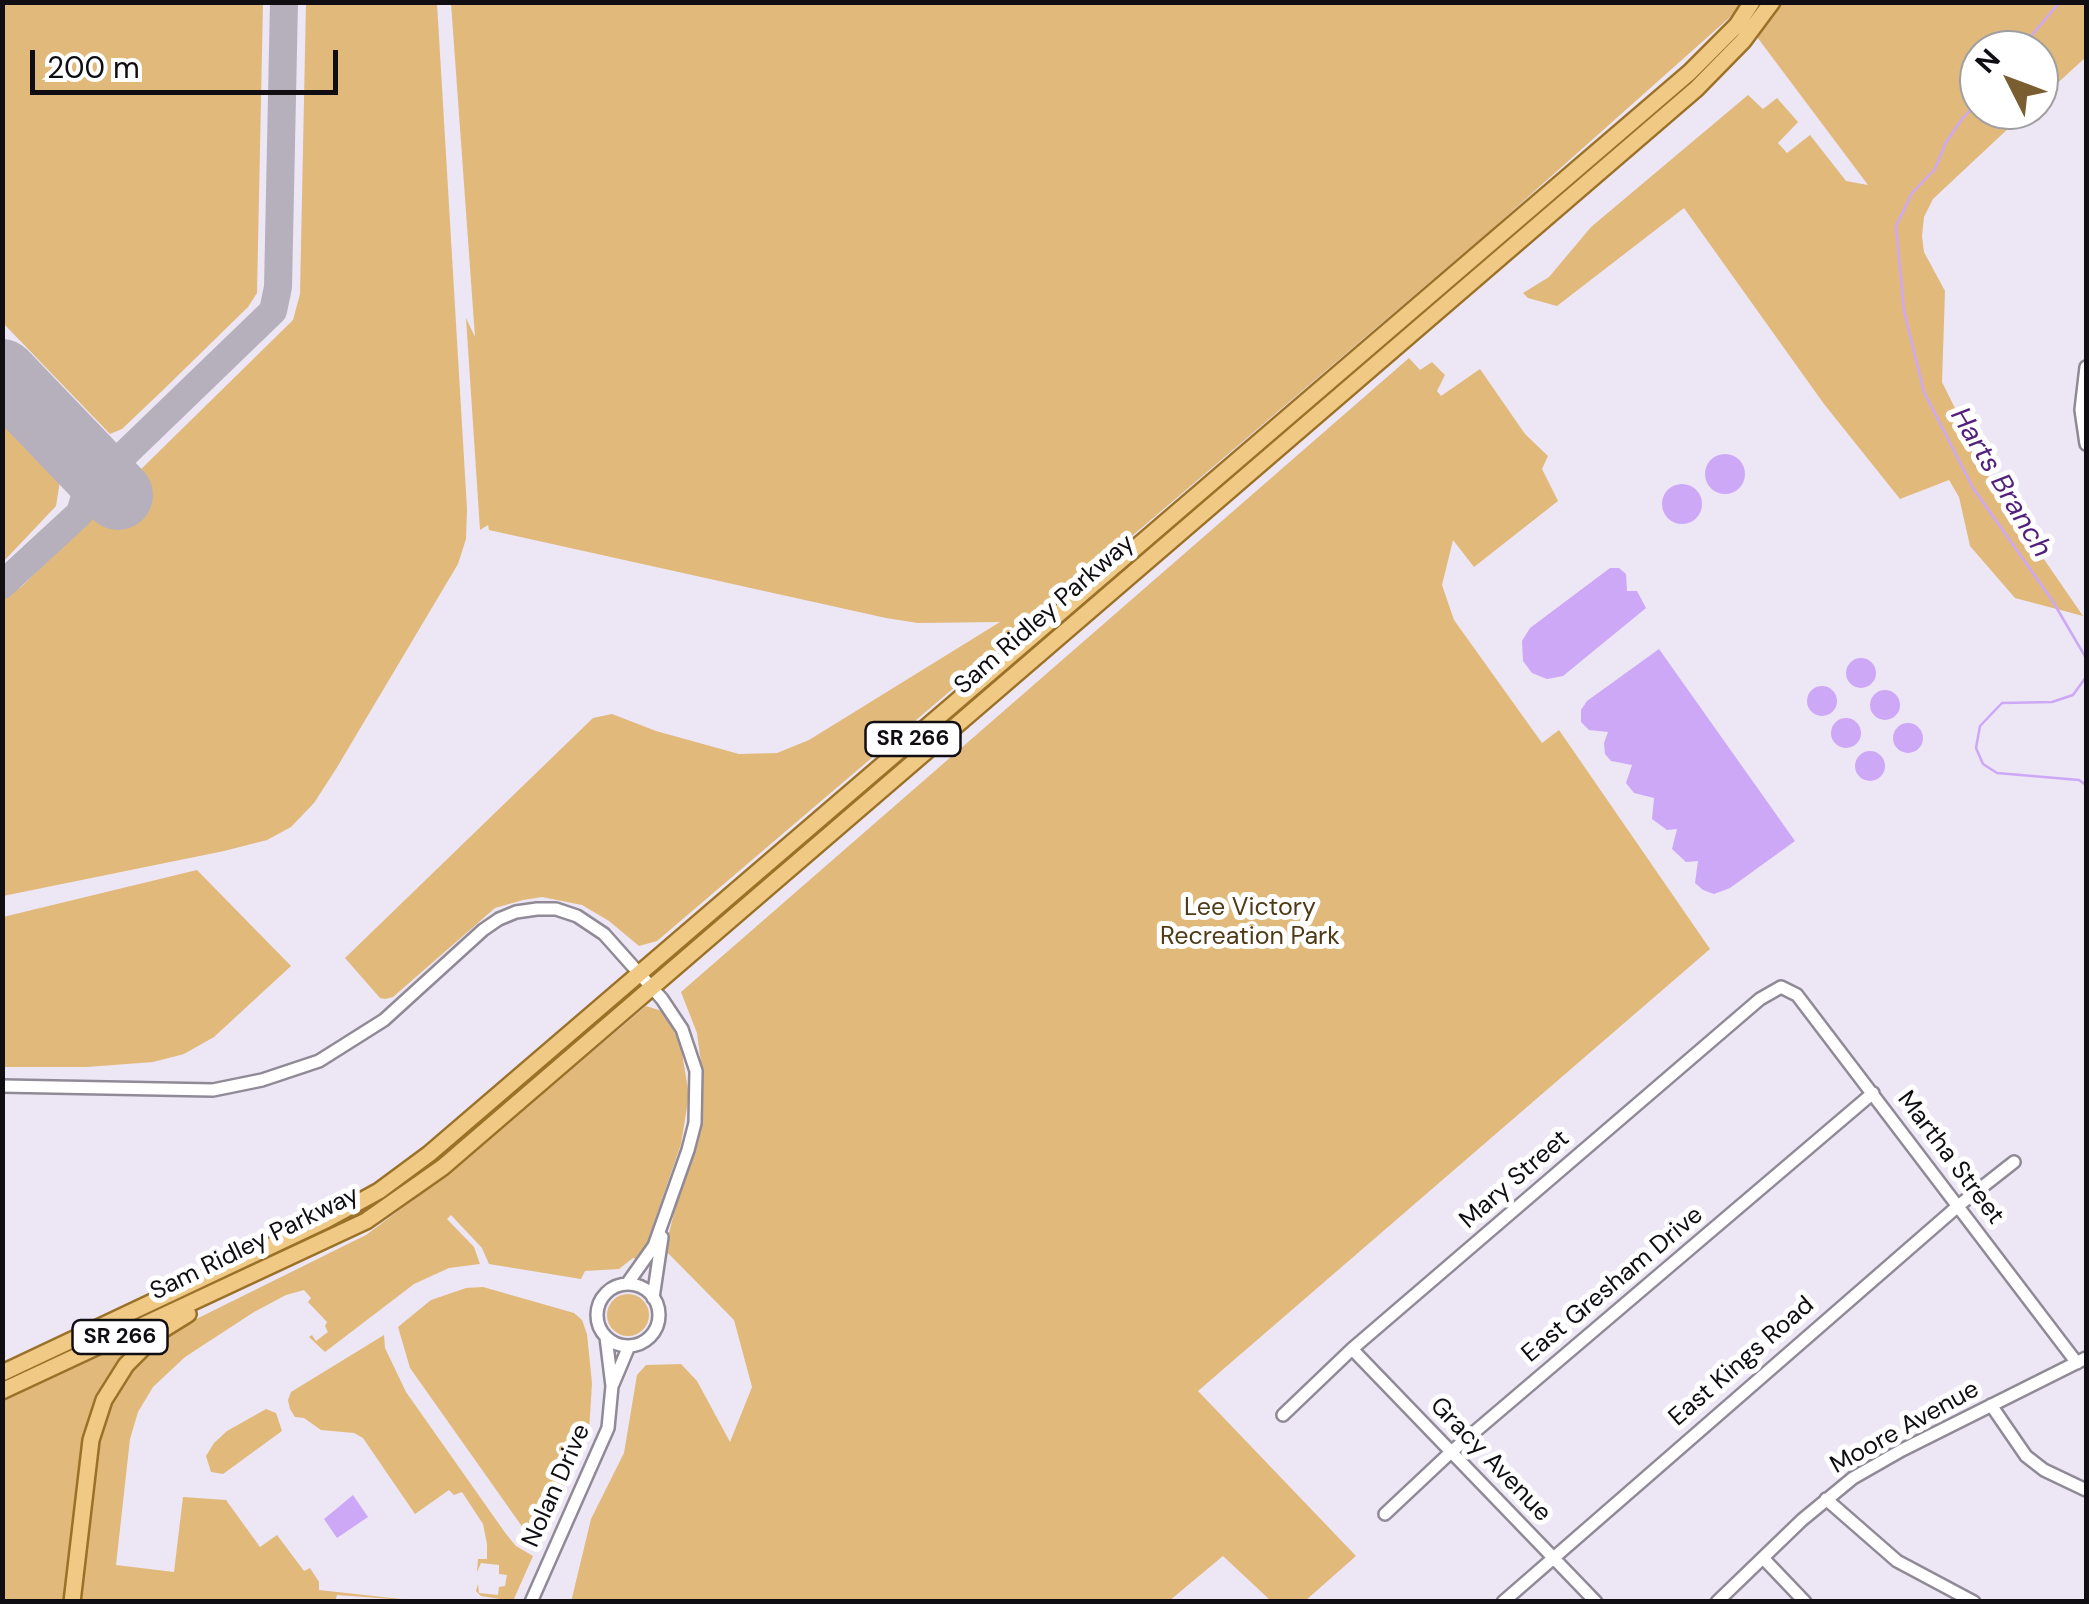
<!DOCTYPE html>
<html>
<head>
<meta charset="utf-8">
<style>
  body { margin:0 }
  #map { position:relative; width:2089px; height:1604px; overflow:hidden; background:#ede6f5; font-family:"DM Sans",sans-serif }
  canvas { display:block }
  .frame { position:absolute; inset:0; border:5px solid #100e13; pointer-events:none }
  .north { position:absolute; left:1959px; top:30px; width:100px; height:100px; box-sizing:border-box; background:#fff; border:2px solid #9f9fa1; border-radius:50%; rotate:312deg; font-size:28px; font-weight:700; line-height:40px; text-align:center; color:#100e13 }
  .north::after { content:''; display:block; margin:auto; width:35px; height:45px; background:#7a5e31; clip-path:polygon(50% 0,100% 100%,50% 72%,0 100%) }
  .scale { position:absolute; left:30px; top:50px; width:308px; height:45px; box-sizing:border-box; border:5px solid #100e13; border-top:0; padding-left:12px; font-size:30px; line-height:35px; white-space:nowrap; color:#100e13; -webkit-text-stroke:8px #fff; paint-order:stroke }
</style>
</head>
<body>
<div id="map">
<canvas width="2089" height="1604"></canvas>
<div class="frame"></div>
<div class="north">N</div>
<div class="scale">200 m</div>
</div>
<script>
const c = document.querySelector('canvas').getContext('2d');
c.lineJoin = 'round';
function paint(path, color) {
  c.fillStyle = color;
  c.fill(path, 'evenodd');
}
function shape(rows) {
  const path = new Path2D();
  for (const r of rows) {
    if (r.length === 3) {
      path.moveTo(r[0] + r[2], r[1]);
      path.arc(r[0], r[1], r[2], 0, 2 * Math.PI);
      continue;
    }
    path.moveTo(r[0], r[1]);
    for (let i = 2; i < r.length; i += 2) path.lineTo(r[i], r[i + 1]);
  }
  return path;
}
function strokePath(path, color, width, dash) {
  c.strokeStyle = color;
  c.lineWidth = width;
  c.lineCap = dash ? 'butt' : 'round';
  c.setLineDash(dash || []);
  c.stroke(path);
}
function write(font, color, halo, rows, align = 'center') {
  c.font = font + ' "DM Sans",sans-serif';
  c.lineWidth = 10;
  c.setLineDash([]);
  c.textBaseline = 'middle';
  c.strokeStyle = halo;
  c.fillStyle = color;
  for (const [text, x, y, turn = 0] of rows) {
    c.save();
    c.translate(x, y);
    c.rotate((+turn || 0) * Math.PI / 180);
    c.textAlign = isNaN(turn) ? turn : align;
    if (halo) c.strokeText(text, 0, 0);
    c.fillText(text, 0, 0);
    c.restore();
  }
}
paint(shape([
  [3,2,263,3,257,293,248,307,162,391,122,429,110,434,3,323],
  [306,3,437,3,467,509,466,539,458,564,336,769,314,803,291,827,267,840,224,851,3,896,3,597,21,587,293,320,300,294],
  [451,3,451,2,1741,3,1729,18,1492,229,657,941,639,946,609,921,582,905,542,897,523,900,495,908,393,997,385,999,380,998,345,958,593,718,612,714,656,731,739,754,777,753,809,740,1000,622,918,623,886,618,489,530,488,525,480,530,466,318,475,337],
  [1743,3,2086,3,2086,57,2039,100,2039,50,1979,50,1979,110,2028,110,1933,199,1924,217,1922,236,1924,252,1945,291,1942,382,1993,485,2083,616,2015,598,1970,546,1959,497,1949,480,1900,499,1824,404,1684,208,1557,306,1528,298,1523,293,1549,277,1591,227,1748,95,1763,109,1777,98,1798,122,1778,143,1787,153,1810,135,1846,181,1868,185,1757,37,1759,33],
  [1409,358,1420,370,1432,362,1445,375,1437,391,1441,396,1480,369,1525,434,1548,456,1542,469,1558,501,1474,567,1453,540,1442,585,1454,620,1542,743,1559,730,1710,949,1198,1391,1356,1556,1305,1601,1271,1601,1223,1556,1169,1601,571,1602,591,1519,624,1453,637,1375,646,1365,681,1364,697,1381,730,1442,752,1387,734,1320,665,1250,681,1184,701,1120,702,1070,697,1033,681,992],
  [3,421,7,425,10,422,57,471,60,481,56,506,3,562],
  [197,870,291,966,214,1037,184,1054,153,1062,87,1067,3,1067,3,917],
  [646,1006,662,1011,670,1022,681,1047,689,1095,681,1144,641,1260,633,1258,619,1269,585,1271,581,1279,489,1264,482,1248,451,1215,447,1219,474,1247,480,1264,449,1268,414,1284,325,1352,309,1337,312,1335,316,1341,328,1332,325,1326,327,1322,308,1302,311,1298,304,1290,286,1295,254,1312,185,1357,153,1387,138,1412,130,1439,116,1565,174,1572,183,1497,226,1500,260,1547,277,1535,304,1571,310,1568,319,1582,319,1590,419,1601,337,1595,335,1602,78,1602,99,1429,114,1391,137,1360,166,1334,366,1235,449,1173],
  [483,1287,574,1313,582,1320,587,1334,592,1383,589,1432,540,1542,533,1542,410,1368,398,1327,431,1300,466,1288],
  [628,1315,21],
  [384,1335,385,1348,406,1392,506,1534,516,1546,533,1556,513,1601,481,1596,476,1591,478,1584,479,1593,498,1595,499,1587,505,1586,507,1575,499,1574,499,1565,481,1563,477,1572,478,1559,487,1559,487,1544,483,1524,462,1492,454,1495,449,1490,415,1514,363,1438,354,1433,321,1430,304,1418,295,1417,290,1409,288,1400,291,1392],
  [139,1338,118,1362,95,1396,83,1437,64,1601,3,1601,3,1401],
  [266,1409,276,1413,282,1431,223,1474,211,1472,206,1456,214,1443,227,1431]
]), '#e1b97b');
paint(shape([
  [1725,474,20],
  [1682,504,20],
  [1610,568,1619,568,1626,574,1627,591,1637,591,1646,608,1563,676,1547,679,1532,673,1523,661,1522,641,1530,628],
  [1659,649,1795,841,1730,888,1714,894,1703,890,1695,883,1698,861,1686,862,1672,849,1677,829,1667,830,1652,819,1654,798,1634,793,1626,783,1632,765,1611,761,1605,754,1604,743,1608,732,1589,730,1581,722,1581,710,1587,701],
  [1861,673,15],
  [1822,701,15],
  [1885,705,15],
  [1846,733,15],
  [1908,738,15],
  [1870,766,15],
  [353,1495,368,1517,337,1538,324,1519]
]), '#cda8f7');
strokePath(shape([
  [2019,50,2060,2],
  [1979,101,1962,119,1945,144,1935,169,1912,193,1896,226,1904,311,1924,392,1973,488,2052,600,2086,658],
  [2086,677,2073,695,2052,702,2002,703,1980,726,1976,748,1983,764,1997,773,2079,780,2086,785]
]), '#cda8f7', 2.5);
strokePath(shape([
  [2,585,80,513,86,493,101,477,273,311,278,287,284,2]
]), '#b6b0bd', 28);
strokePath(shape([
  [2,374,118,495]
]), '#b6b0bd', 70);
const minor = shape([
  [2086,367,2081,410,2086,444],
  [2,1086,213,1090,262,1080,319,1061,384,1020,483,930,499,919,516,912,537,909,556,909,577,916,604,934,662,999,682,1029,696,1071,695,1123,688,1150,654,1246,627,1284],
  [628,1315,31],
  [653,1298,662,1237],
  [1352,1349,1596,1602],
  [613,1384,629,1346],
  [1991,1405,2026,1456,2044,1470,2086,1490],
  [1283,1415,1352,1349,1760,999,1781,987,1797,995,2077,1363],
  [1826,1499,1897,1561,1974,1602],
  [1385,1514,1451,1452,1873,1093],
  [1763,1558,1805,1602],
  [531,1602,608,1428,612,1386,606,1337],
  [1503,1602,1958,1206,2014,1162],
  [1717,1602,1802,1520,1853,1478,1902,1450,2086,1358]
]);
const major = shape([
  [2,1373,326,1220,379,1191,429,1154,1690,72,1737,25,1752,2],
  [2,1391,366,1221,443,1167,1696,89,1743,41,1772,2],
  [72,1602,91,1440,104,1400,126,1365,159,1332,188,1314]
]);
strokePath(minor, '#908a97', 16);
strokePath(major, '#9b7128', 20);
strokePath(minor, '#fff', 11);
strokePath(major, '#f0ca85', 15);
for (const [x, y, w] of [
  [913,739,95],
  [120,1337,95]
]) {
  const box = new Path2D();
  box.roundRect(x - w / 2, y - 17, w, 34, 8);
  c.fillStyle = '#fff';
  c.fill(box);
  strokePath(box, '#100e13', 2.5);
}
write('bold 22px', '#100e13', null, [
  ["SR 266",913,739],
  ["SR 266",120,1337]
]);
write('25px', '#100e13', '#fff', [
  ["Sam Ridley Parkway",1045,615,-41],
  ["Martha Street",1950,1158,53],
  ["Mary Street",1515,1180,-41],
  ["Sam Ridley Parkway",255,1244,-26],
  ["East Gresham Drive",1613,1285,-40],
  ["East Kings Road",1742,1362,-41],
  ["Moore Avenue",1905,1428,-29],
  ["Gracy Avenue",1490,1460,46],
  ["Nolan Drive",557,1486,-66]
]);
write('25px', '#4f3a16', '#fff', [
  ["Lee Victory",1250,908],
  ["Recreation Park",1250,937]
]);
write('italic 28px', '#521f7a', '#fff', [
  ["Harts Branch",2000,483,59]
]);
</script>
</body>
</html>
